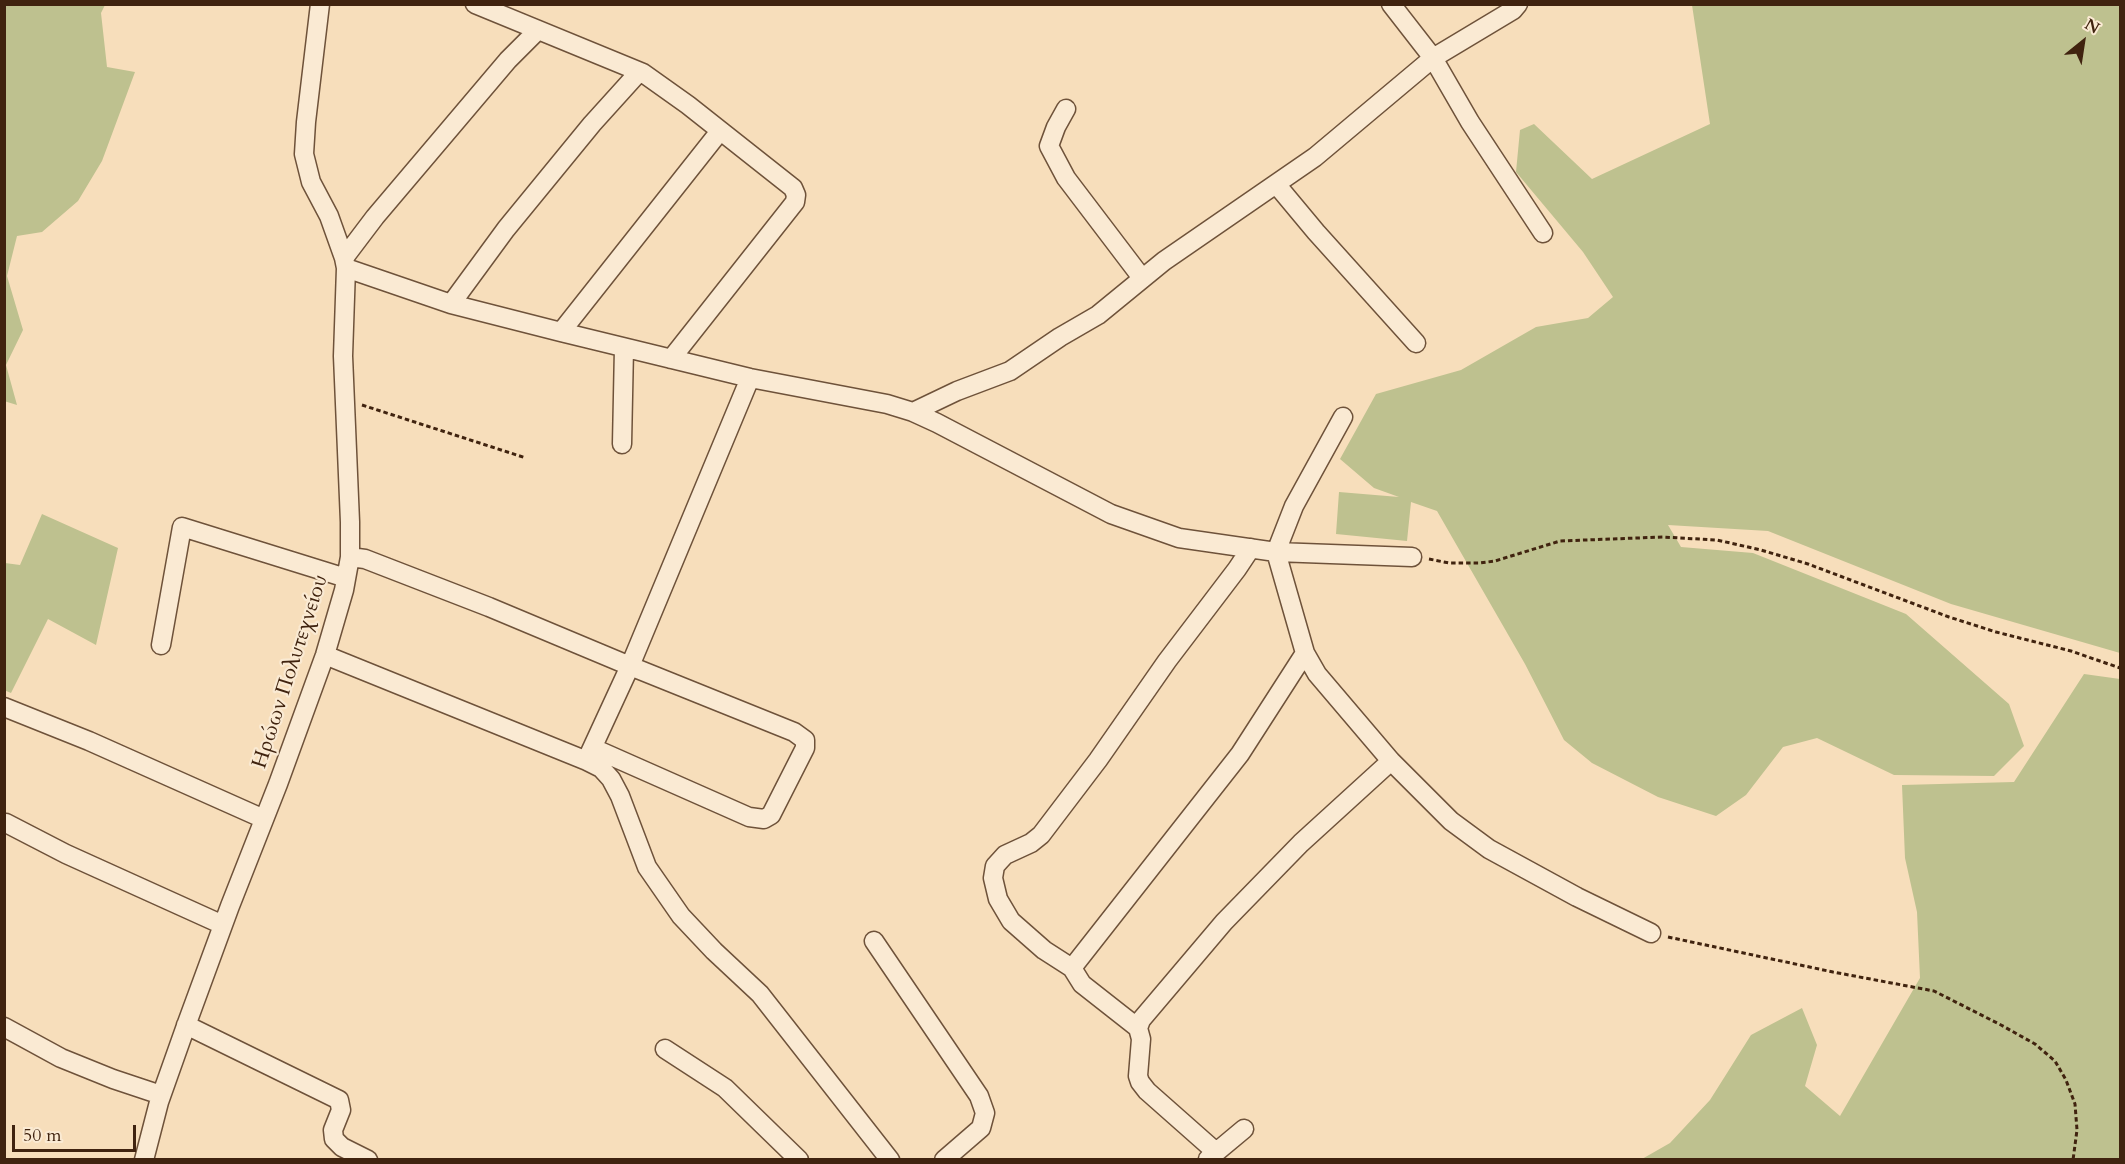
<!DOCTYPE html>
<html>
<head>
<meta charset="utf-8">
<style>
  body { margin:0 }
  #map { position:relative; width:2125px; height:1164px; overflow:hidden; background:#f7debb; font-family:Cardo,serif }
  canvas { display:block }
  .frame { position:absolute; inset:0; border:6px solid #40230f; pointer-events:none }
  .north { position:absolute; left:2053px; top:12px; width:60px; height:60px; -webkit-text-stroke:4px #faead3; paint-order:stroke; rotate:30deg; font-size:16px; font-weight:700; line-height:24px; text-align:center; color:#40230f }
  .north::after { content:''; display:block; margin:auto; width:21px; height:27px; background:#40230f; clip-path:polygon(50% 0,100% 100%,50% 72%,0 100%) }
  .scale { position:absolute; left:12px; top:1125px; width:124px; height:27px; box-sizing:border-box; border:3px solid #40230f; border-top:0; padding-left:8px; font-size:18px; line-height:21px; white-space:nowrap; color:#40230f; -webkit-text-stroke:4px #faead3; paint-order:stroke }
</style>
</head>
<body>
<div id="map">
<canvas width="2125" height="1164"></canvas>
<div class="frame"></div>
<div class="north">N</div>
<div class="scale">50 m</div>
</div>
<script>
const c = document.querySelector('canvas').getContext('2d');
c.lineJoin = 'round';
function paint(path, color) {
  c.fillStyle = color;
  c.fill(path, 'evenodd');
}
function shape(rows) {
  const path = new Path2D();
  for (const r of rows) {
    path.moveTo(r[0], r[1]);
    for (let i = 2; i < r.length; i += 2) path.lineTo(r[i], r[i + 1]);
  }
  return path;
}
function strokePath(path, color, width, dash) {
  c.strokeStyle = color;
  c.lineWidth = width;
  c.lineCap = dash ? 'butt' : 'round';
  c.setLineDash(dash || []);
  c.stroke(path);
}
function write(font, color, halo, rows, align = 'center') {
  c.font = font + ' Cardo,serif';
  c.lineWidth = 4.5;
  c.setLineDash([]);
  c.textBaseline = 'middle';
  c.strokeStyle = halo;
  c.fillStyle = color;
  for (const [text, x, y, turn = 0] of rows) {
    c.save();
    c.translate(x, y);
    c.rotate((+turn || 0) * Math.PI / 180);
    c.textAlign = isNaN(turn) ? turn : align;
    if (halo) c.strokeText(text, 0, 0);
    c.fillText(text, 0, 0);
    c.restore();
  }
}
paint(shape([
  [5,4,105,5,101,13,107,67,135,72,102,161,78,201,42,232,17,236,7,276,23,330,6,365,17,405,4,401],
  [1692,5,2120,5,2120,653,1951,604,1768,531,1668,525,1681,547,1753,553,1906,614,2009,704,2024,746,1994,776,1894,775,1817,738,1783,747,1746,795,1716,816,1658,797,1592,763,1564,740,1525,664,1437,511,1411,502,1407,541,1336,534,1339,492,1399,497,1374,488,1340,459,1376,394,1461,370,1536,327,1588,318,1613,297,1583,252,1516,172,1520,130,1534,124,1592,179,1710,124],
  [42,514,118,548,96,645,48,619,11,693,4,690,5,563,20,565],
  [2084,674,2120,679,2120,1159,1642,1159,1670,1143,1710,1100,1751,1035,1802,1008,1817,1045,1805,1086,1840,1116,1920,978,1917,912,1905,858,1902,785,2014,782]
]), '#bec18f');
const minor = shape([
  [475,4,643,73,688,105,793,188,796,195,795,202,671,359],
  [1391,4,1433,58,1470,122,1543,233],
  [1066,109,1056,127,1049,146,1066,178,1142,278],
  [1276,184,1316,232,1416,343],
  [344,258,375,217,508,60,538,30],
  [346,268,451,304,561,332,750,378,887,404,913,412,937,423,1111,514,1179,538,1276,552,1412,557],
  [451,304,506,229,592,124,639,72],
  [561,332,720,131],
  [913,412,957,391,1010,371,1060,337,1098,315,1164,261,1315,157,1433,58,1513,10,1518,4],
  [1343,417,1294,506,1276,552,1305,653,1317,674,1391,761,1451,821,1489,849,1577,897,1651,933],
  [622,444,624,348],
  [350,557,365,559,489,607,630,666,794,732,805,740,805,748,771,815,764,819,749,817,593,748],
  [161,645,182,527,346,578],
  [325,655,587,761,601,768,611,779,620,796,647,867,681,916,714,951,760,994,890,1160],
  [4,707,89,741,264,819],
  [588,757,630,666,750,378],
  [6,823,66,854,223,925],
  [874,941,979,1096,985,1113,981,1128,944,1160],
  [1072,968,1240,754,1305,653],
  [186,1025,339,1100,341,1110,333,1130,334,1139,342,1147,368,1160],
  [4,1027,61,1058,113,1079,161,1095],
  [1138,1028,1082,984,1072,968,1044,950,1011,921,998,899,993,878,995,866,1005,855,1031,843,1041,835,1098,760,1167,661,1237,569,1251,548],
  [665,1049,725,1088,799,1160],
  [1216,1152,1147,1091,1140,1082,1138,1076,1141,1039,1138,1028,1141,1020,1224,922,1301,843,1391,761],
  [1208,1159,1244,1129],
  [144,1160,159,1102,187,1023,230,906,278,784,325,655,344,590,350,557,350,522,343,356,346,268,344,258,329,216,311,182,304,154,306,122,320,4]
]);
strokePath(minor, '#6e523a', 21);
strokePath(shape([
  [362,405,526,458],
  [1429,559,1449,563,1480,563,1495,561,1560,541,1663,537,1717,540,1761,550,1808,564,1949,617,1996,632,2071,651,2120,668],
  [1668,937,1833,972,1934,991,2001,1025,2035,1044,2055,1061,2066,1080,2075,1104,2077,1130,2073,1160]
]), '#40230f', 3, [4.5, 3]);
strokePath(minor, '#faead3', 18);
write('21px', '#40230f', '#faead3', [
  ["Ηρώων Πολυτεχνείου",291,672,-72]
]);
</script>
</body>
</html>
